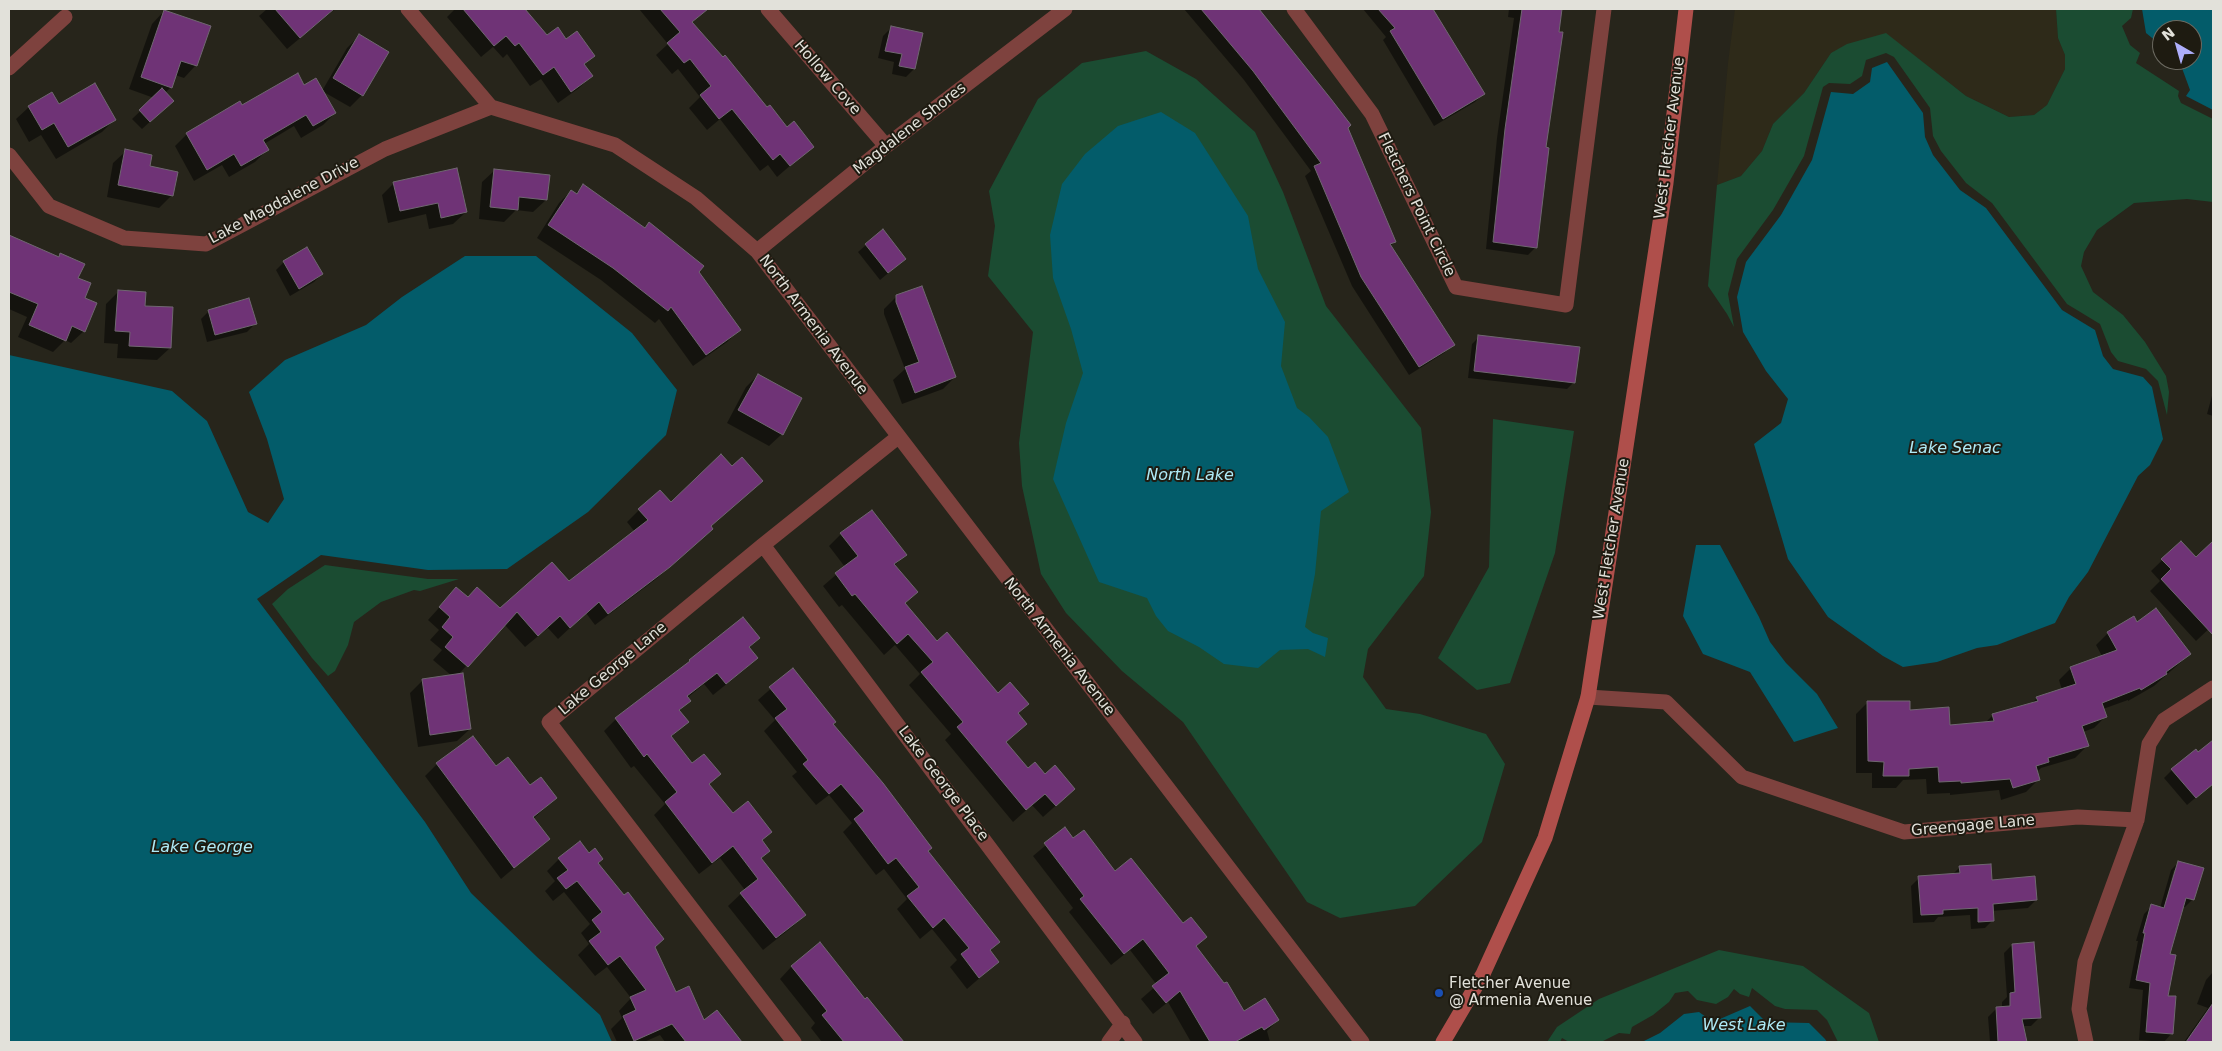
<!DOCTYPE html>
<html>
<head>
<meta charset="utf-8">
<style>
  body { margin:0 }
  #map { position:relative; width:2222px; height:1051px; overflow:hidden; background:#27251b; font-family:"DejaVu Sans",sans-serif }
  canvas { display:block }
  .frame { position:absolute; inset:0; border:10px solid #e2e1da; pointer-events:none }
  .north { position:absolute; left:2152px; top:20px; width:50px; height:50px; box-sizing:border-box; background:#1e1b11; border:1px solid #6c6a61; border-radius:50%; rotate:322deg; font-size:14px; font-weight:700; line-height:20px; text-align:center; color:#e2e1da }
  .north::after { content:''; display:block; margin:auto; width:18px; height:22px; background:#aeaefb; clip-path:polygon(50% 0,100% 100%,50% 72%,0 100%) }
</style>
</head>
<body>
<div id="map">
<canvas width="2222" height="1051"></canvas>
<div class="frame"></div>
<div class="north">N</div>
</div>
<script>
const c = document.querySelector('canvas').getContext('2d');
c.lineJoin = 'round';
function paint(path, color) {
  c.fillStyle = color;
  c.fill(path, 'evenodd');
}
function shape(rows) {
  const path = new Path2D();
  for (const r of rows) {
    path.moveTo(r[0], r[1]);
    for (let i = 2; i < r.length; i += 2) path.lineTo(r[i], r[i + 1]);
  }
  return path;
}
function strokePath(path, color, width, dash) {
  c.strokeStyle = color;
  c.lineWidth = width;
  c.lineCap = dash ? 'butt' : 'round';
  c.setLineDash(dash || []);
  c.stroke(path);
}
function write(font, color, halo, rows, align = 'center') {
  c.font = font + ' "DejaVu Sans",sans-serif';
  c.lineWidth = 4;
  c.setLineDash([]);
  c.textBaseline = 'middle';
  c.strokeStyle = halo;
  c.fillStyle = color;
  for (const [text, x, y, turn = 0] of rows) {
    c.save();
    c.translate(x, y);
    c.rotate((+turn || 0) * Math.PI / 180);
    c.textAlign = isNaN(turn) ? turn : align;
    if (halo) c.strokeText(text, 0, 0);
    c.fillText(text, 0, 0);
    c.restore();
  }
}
paint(shape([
  [1735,9,2056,9,2058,38,2065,55,2065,69,2047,105,2034,115,2009,117,1966,96,1886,34,1831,53,1804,93,1773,124,1762,151,1741,176,1717,185,1728,63]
]), '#2e2a19');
paint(shape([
  [2056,9,2133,9,2131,18,2122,26,2130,45,2140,53,2136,63,2179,91,2178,96,2181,103,2213,119,2213,202,2187,199,2134,203,2097,230,2084,252,2081,266,2093,292,2123,315,2145,342,2166,376,2169,392,2167,415,2158,381,2146,369,2118,361,2111,352,2100,324,2067,304,1992,203,1966,183,1941,151,1933,136,1930,108,1894,57,1886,53,1866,60,1862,76,1850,84,1829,83,1823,87,1804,156,1773,210,1737,259,1728,294,1734,327,1727,314,1708,286,1717,185,1741,176,1762,151,1773,124,1804,93,1831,53,1847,44,1886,33,1966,96,2009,117,2034,115,2047,105,2065,69,2065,55,2058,38],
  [1146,51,1196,79,1255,132,1283,192,1326,306,1421,428,1431,512,1424,576,1368,649,1363,677,1386,709,1420,714,1486,734,1505,764,1482,842,1415,906,1340,918,1307,902,1183,722,1122,671,1066,613,1041,574,1022,486,1019,443,1033,332,988,276,995,226,989,191,1038,99,1082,63],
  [1493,419,1574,431,1555,553,1510,683,1477,690,1438,658,1489,567],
  [325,565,428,579,459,579,420,591,414,590,381,602,354,622,348,645,335,671,328,676,312,658,272,604,288,589],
  [1719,950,1803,966,1869,1013,1879,1042,1838,1042,1827,1020,1817,1010,1785,1009,1775,1006,1752,988,1749,997,1740,994,1734,989,1728,997,1716,1004,1697,1000,1688,991,1675,993,1669,1002,1653,1015,1632,1027,1630,1034,1619,1033,1601,1042,1569,1042,1562,1038,1560,1042,1547,1042,1557,1027,1599,999]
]), '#1b4c32');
paint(shape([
  [2142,9,2213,9,2213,110,2186,96,2190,90,2179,60,2192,60,2192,30,2162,30,2162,46,2146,33],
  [1887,62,1923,113,1925,137,1933,155,1960,190,1986,208,2062,310,2095,330,2103,356,2113,369,2143,377,2152,387,2163,439,2150,465,2138,476,2088,572,2069,597,2055,623,1997,645,1977,648,1937,662,1903,667,1883,656,1828,617,1788,559,1754,444,1781,423,1788,399,1766,371,1743,332,1737,297,1746,262,1781,215,1812,160,1831,92,1853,94,1870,82,1872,68],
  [1161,112,1195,133,1248,216,1258,269,1285,322,1281,366,1297,408,1309,417,1328,437,1349,492,1321,511,1315,574,1305,627,1313,633,1328,638,1325,657,1308,649,1280,650,1258,668,1224,664,1199,647,1168,631,1156,616,1147,598,1099,582,1053,479,1066,423,1083,373,1071,329,1053,278,1050,235,1062,184,1085,154,1118,126],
  [465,256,536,256,632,333,677,390,666,435,588,512,507,569,428,570,321,555,257,599,425,822,471,893,537,957,600,1015,612,1042,9,1042,9,355,172,391,207,421,248,512,268,523,284,499,267,439,249,392,285,360,366,325,402,297],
  [1696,545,1720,545,1759,617,1770,642,1786,663,1817,694,1838,728,1794,742,1750,672,1703,654,1683,616],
  [1750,1006,1766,1022,1809,1023,1825,1039,1827,1042,1642,1042,1660,1033,1684,1014,1699,1012,1713,1022]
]), '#035c6a');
paint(shape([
  [267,9,335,9,287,49,259,16],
  [452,9,524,9,547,36,566,41,593,56,584,65,591,76,579,88,558,103,541,79,530,86,507,54,503,58,493,47,481,57,447,17,454,10],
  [639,9,702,9,703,11,692,23,786,129,813,146,777,177,768,165,760,171,720,119,707,130,689,108,700,97,678,69,672,74,656,55,668,44],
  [1184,9,1257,9,1292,50,1346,128,1395,242,1390,246,1453,344,1444,353,1409,375,1352,286,1305,176,1311,171,1244,80],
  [1363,9,1431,9,1483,94,1475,102,1434,126,1383,40,1386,37],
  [1509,9,1562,9,1545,149,1536,247,1528,255,1486,249,1497,138,1514,18,1508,17],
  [164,11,196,65,184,78,175,75,171,87,165,93,164,109,142,129,132,119,154,98,129,89,152,24],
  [891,28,914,69,906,77,892,74,894,62,878,58,883,36],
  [359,36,362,95,350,107,322,91,347,48],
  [304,86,335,113,323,125,301,138,294,126,264,144,267,150,255,162,229,177,222,165,194,181,175,146,187,134,242,107],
  [59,106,115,119,102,132,56,159,41,135,29,142,16,119,29,107],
  [126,151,149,167,176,173,171,196,159,208,107,197,113,163],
  [495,170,546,200,533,212,516,210,504,222,479,219,482,182],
  [394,183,466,212,453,224,429,229,426,214,388,223,382,195],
  [584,186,644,229,697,272,739,330,727,342,693,366,659,319,655,323,601,280,537,238,559,203,571,191,575,194],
  [9,237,58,258,60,255,77,279,83,298,84,331,71,343,65,340,53,352,18,337,27,317,9,309],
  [866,245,905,259,880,280,858,252],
  [307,248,322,274,314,282,290,296,276,270,284,262],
  [118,292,144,307,172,309,170,348,157,360,117,358,118,344,104,343,106,304],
  [897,296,955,377,943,389,902,404,893,380,905,369,884,314,884,309],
  [209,311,255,324,247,332,207,342,201,319],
  [1479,337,1574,382,1567,389,1468,378,1472,344],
  [758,375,782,434,769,446,727,423,746,387],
  [2213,392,2213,416,2207,414],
  [671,504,710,527,699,541,656,579,595,625,586,613,558,639,548,628,525,647,504,624,458,675,470,729,457,741,418,747,410,693,422,681,452,676,433,660,442,650,430,640,439,630,428,620,456,589,467,598,500,610,569,583,635,532,627,522,639,510],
  [841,534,905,555,894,566,904,604,937,642,997,694,1025,724,1005,743,1028,770,1061,801,1043,817,1032,805,1013,822,945,740,951,734,909,685,920,674,895,645,884,655,842,605,839,607,823,586,845,567,829,546],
  [2181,542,2196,559,2213,543,2213,625,2196,641,2150,591,2160,581,2151,571],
  [2137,624,2190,654,2154,686,2128,701,2128,700,2103,709,2106,716,2094,728,2083,732,2087,746,2075,758,2041,768,2036,773,2038,780,2026,792,2001,800,1999,790,1950,795,1950,793,1927,794,1926,779,1903,780,1896,788,1872,788,1872,773,1856,773,1856,714,1868,702,1909,711,1949,726,1985,723,1992,716,2030,705,2037,698,2062,690,2059,680,2071,668,2102,656,2096,645,2108,633],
  [759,638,749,648,757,658,744,670,713,695,704,684,687,698,689,701,679,711,687,722,670,738,692,765,719,774,708,785,732,814,771,832,761,841,769,850,760,859,805,915,792,927,763,950,728,906,745,890,720,858,699,874,654,815,665,804,634,766,631,768,604,731,616,719,690,661],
  [792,670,927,852,999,942,990,951,998,962,967,989,950,967,957,960,932,929,920,939,897,909,907,899,884,869,876,875,843,832,852,823,829,795,816,805,792,776,797,772,764,731,775,720,758,700],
  [2213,741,2213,783,2187,805,2164,778,2172,770],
  [437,764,496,768,529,787,556,798,533,819,548,839,501,879,425,776],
  [1065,829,1073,840,1115,873,1195,947,1244,1013,1278,1020,1267,1031,1270,1042,1191,1042,1168,1002,1153,1014,1141,999,1157,985,1130,950,1111,965,1069,912,1073,908,1033,856],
  [559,859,597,864,624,897,663,939,654,948,675,994,704,1022,717,1012,740,1042,665,1042,660,1035,644,1042,617,1042,611,1029,622,1018,619,1011,631,998,607,967,595,976,578,955,589,944,581,933,590,924,564,892,553,901,545,891,555,881,547,871],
  [2179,862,2193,899,2185,907,2183,907,2169,954,2167,997,2172,1033,2164,1042,2139,1040,2143,990,2129,988,2138,941,2136,941,2144,914,2152,906,2160,908,2171,870],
  [2174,870,2177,870,2164,915,2162,914],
  [1960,867,1991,881,2036,900,2028,908,1992,911,1993,920,1985,928,1971,929,1970,915,1938,917,1934,922,1913,923,1911,886,1919,878,1952,875],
  [2012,945,2039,1018,2031,1026,2023,1026,2026,1042,1990,1042,1988,1017,1996,1009,2002,1008,2002,1002,2007,997,2004,953],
  [792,966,865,1000,867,999,903,1042,822,1042,811,1028,815,1023,780,979],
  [2213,972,2213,1042,2184,1042,2208,1008,2197,1004,2206,980]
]), '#0007');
const building = shape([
  [275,9,334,9,300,38,275,9],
  [463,9,525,9,547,35,558,27,566,39,577,31,595,56,584,64,593,76,571,92,554,67,543,75,519,43,515,46,506,36,494,46,463,9],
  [660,9,708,9,692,22,723,57,725,55,767,107,770,105,787,127,794,121,814,147,790,166,780,154,773,160,732,109,719,119,700,95,711,86,690,59,684,63,667,43,680,32,660,9],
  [1201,9,1259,9,1331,99,1351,125,1348,128,1396,242,1390,244,1455,345,1419,367,1361,277,1314,166,1321,163,1253,71,1201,9],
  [1378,9,1433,9,1485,94,1443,119,1390,31,1395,28,1378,9],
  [1522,9,1562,9,1559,32,1563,32,1546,147,1549,148,1537,248,1493,242,1505,129,1522,9],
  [164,10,211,26,197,66,181,61,172,88,141,77,164,10],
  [891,26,923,33,915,69,899,66,902,54,885,51,891,26],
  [359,34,389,52,363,96,333,78,359,34],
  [298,73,304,85,316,78,336,113,313,126,306,115,263,140,269,150,241,166,234,154,207,170,186,133,240,101,242,105,298,73],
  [95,83,116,120,68,147,54,123,42,130,28,106,52,92,59,104,95,83],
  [162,88,174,101,150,122,139,110,162,88],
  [125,149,152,155,150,166,178,172,173,196,118,185,125,149],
  [457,168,467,212,441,218,438,203,400,211,393,182,457,168],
  [494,169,550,175,547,200,519,197,518,210,490,207,494,169],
  [583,184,645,228,649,222,704,266,699,272,741,330,706,355,671,307,668,311,613,268,548,225,571,190,577,194,583,184],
  [883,229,906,259,888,273,865,244,883,229],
  [9,235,59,257,60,253,85,264,78,278,91,283,85,298,97,303,85,332,72,326,66,341,29,325,38,304,9,292,9,235],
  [307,247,323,274,299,289,283,261,307,247],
  [922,286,956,377,915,393,905,367,919,362,896,302,896,295,922,286],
  [118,290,146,292,145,306,173,307,171,348,129,346,130,332,115,331,118,290],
  [249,298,257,324,215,335,208,310,249,298],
  [1478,335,1580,347,1575,383,1474,371,1478,335],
  [758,374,802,398,783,435,738,410,758,374],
  [721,454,732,466,742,457,763,481,711,526,713,529,670,567,608,614,599,602,570,628,560,616,538,636,517,612,468,667,445,647,453,637,442,627,450,617,439,607,456,587,468,597,477,587,500,608,552,562,569,581,648,520,638,509,660,490,671,502,721,454],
  [872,510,907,555,894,564,918,592,905,603,937,641,947,632,998,693,1010,682,1029,704,1018,713,1027,724,1006,742,1028,768,1035,762,1045,774,1055,765,1075,789,1056,806,1045,794,1026,810,957,727,963,722,921,672,933,662,908,634,897,644,855,594,852,596,835,573,858,556,840,533,872,510],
  [2181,541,2196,557,2213,541,2213,635,2161,579,2171,569,2161,559,2181,541],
  [2156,608,2191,654,2166,672,2167,674,2141,690,2140,688,2102,703,2107,717,2082,726,2089,746,2048,758,2049,762,2036,766,2040,780,2013,788,2010,779,1961,783,1961,781,1939,782,1938,767,1909,769,1909,776,1883,776,1884,762,1868,761,1867,701,1910,701,1910,710,1949,707,1950,725,1994,721,1992,714,2038,701,2036,697,2076,684,2070,667,2117,650,2107,632,2134,616,2137,622,2156,608],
  [743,617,760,638,749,647,758,658,726,684,717,673,687,696,691,701,679,710,689,722,671,736,692,763,704,754,721,774,709,784,733,813,748,801,772,832,762,840,770,851,761,858,806,915,776,938,740,893,758,879,733,846,712,863,665,802,677,792,647,754,644,757,615,718,690,661,689,660,743,617],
  [793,668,836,722,833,724,883,783,932,848,928,851,1000,942,990,950,999,962,979,978,961,954,969,948,944,918,933,928,907,896,919,887,896,858,888,864,854,819,864,811,841,784,829,794,803,764,808,760,775,718,787,709,769,687,793,668],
  [463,673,471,729,430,735,422,679,463,673],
  [473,736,496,766,508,757,530,785,541,777,557,798,533,817,550,839,514,868,436,763,473,736],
  [2213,740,2213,784,2196,798,2171,769,2196,749,2198,752,2213,740],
  [1065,827,1073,838,1084,830,1115,871,1131,858,1183,923,1191,917,1207,937,1196,946,1224,983,1227,982,1244,1011,1265,998,1279,1020,1264,1030,1262,1027,1235,1042,1210,1042,1180,991,1166,1003,1152,986,1169,973,1143,939,1124,954,1080,899,1084,896,1044,843,1065,827],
  [580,841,589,853,595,848,603,859,598,863,624,895,628,892,664,939,655,947,676,992,689,986,704,1020,717,1010,742,1042,686,1042,672,1024,634,1041,623,1016,636,1010,630,997,646,990,620,956,608,965,589,941,601,932,592,920,602,912,577,881,566,889,557,878,568,870,558,858,580,841],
  [2178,861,2204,868,2194,900,2186,898,2170,954,2176,955,2168,996,2176,996,2173,1034,2146,1032,2150,983,2136,980,2145,933,2143,933,2151,904,2164,908,2178,861],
  [1991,864,1992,880,2035,876,2037,900,1993,904,1994,921,1978,922,1978,908,1943,910,1943,914,1921,915,1918,876,1960,873,1959,866,1991,864],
  [820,942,865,999,867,997,904,1042,844,1042,822,1015,827,1011,791,966,820,942],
  [2034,942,2041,1018,2022,1019,2027,1042,1998,1042,1996,1007,2010,1006,2010,993,2015,992,2012,944,2034,942],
  [2213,1003,2213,1042,2186,1042,2213,1003]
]);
paint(building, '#6f3376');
strokePath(building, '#706771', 1);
strokePath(shape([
  [408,9,491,107,615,145,696,198,757,251,1362,1042],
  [768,9,886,146],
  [1294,9,1372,114,1456,287,1566,305,1604,9],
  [9,68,65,17],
  [9,155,49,206,124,238,206,244,385,149,491,107],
  [757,251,886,146,1065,9],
  [763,545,1135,1042],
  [1588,697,1666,702,1742,777,1904,832,2078,817,2137,820],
  [794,1042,549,722,763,545,898,437],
  [1109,1042,1123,1023],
  [2086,1042,2079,1009,2085,962,2137,820,2149,744,2164,720,2213,688]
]), '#7e423e', 15);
strokePath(shape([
  [1443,1042,1483,974,1545,838,1588,697,1666,183,1686,9]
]), '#af4f4b', 15);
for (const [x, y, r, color] of [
  [1439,993,5,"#1a4fb4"]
]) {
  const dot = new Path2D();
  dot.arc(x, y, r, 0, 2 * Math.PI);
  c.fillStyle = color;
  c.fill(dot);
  strokePath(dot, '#1e1b11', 2);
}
write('15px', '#e2e1da', '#1e1b11', [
  ["Hollow Cove",827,78,49],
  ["Magdalene Shores",910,129,-38],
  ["West Fletcher Avenue",1670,138,-83],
  ["Lake Magdalene Drive",284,201,-28],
  ["Fletchers Point Circle",1416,205,64],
  ["North Armenia Avenue",813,325,53],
  ["West Fletcher Avenue",1612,539,-81],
  ["North Armenia Avenue",1059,647,52],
  ["Lake George Lane",613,669,-40],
  ["Lake George Place",943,784,53],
  ["Greengage Lane",1973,826,-5]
]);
write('15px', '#e2e1da', '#1e1b11', [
  ["Fletcher Avenue",1449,984],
  ["@ Armenia Avenue",1449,1001]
], 'left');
write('italic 16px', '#aeeaf6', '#1e1b11', [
  ["Lake Senac",1955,449],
  ["North Lake",1190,476],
  ["Lake George",202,848],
  ["West Lake",1744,1026]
]);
</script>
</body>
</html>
